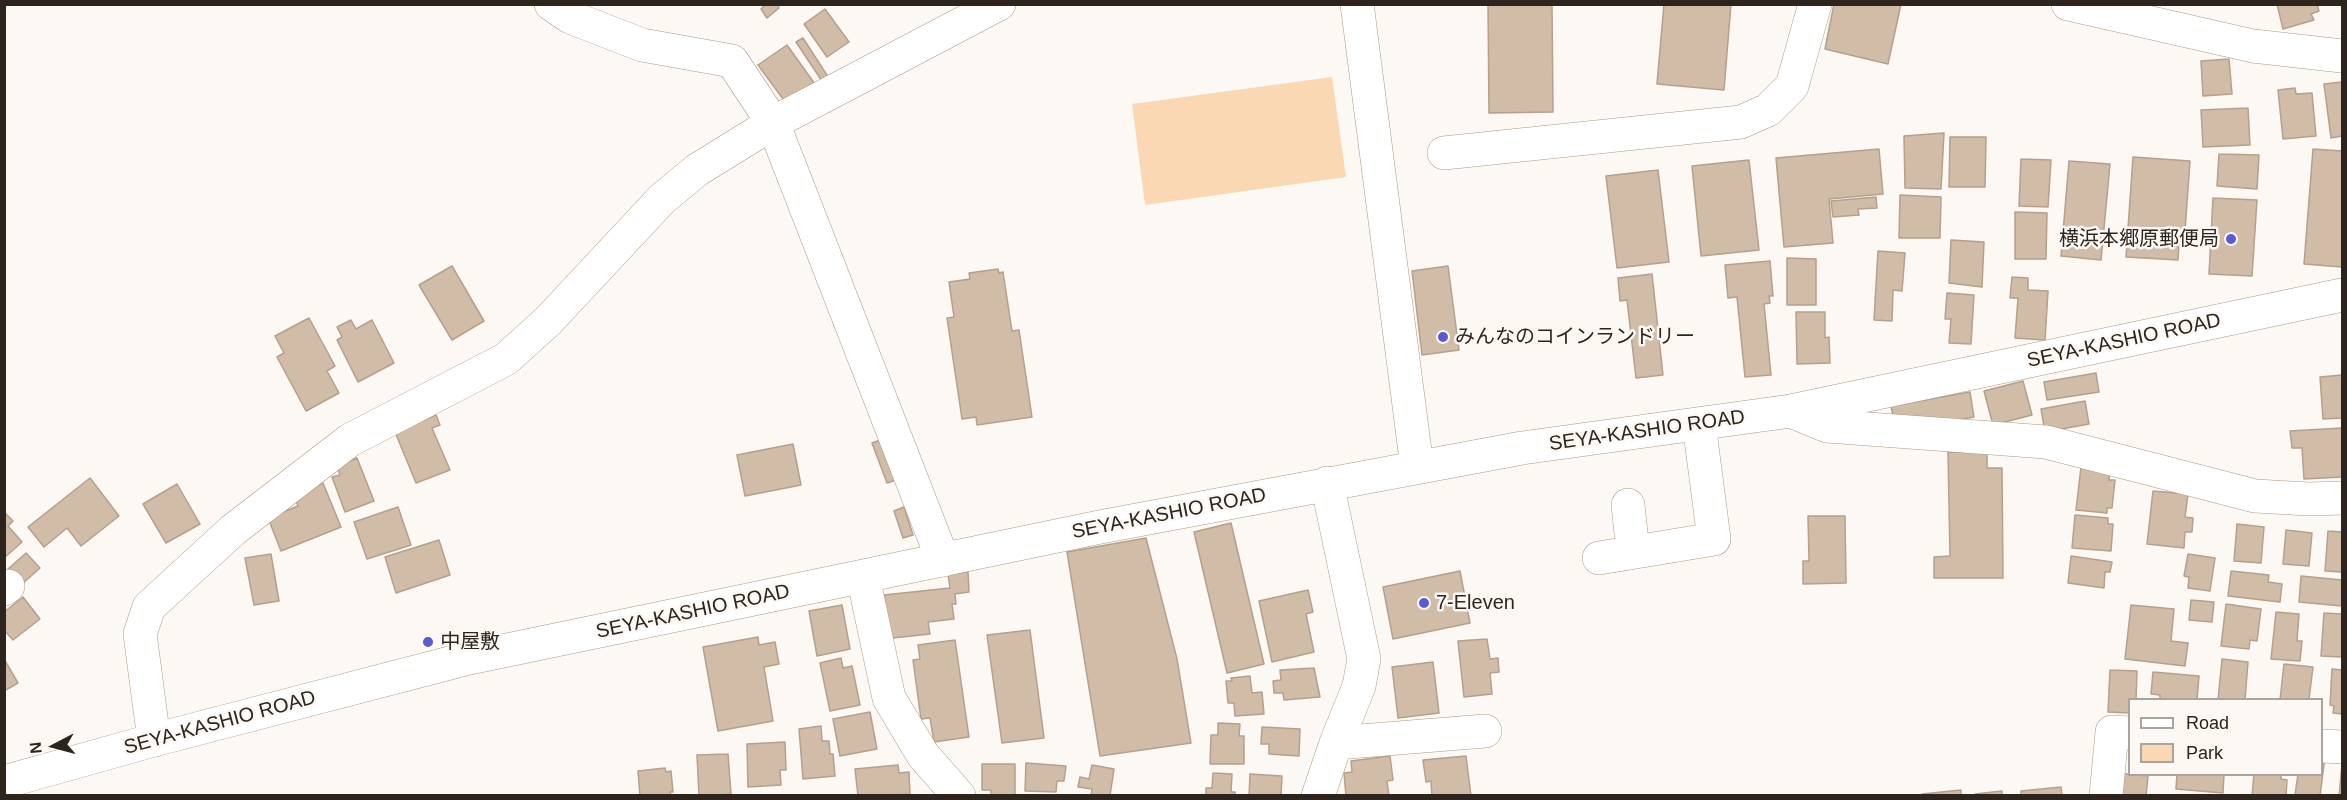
<!DOCTYPE html>
<html>
<head>
<meta charset="utf-8">
<style>
  body { margin:0 }
  #map { position:relative; width:2347px; height:800px; overflow:hidden; background:#fcf8f4; font-family:Helvetica,sans-serif }
  canvas { display:block }
  .frame { position:absolute; inset:0; border:6px solid #2d251d; pointer-events:none }
  .legend { position:absolute; left:2128px; top:698px; width:195px; height:78px; box-sizing:border-box; background:#fcf8f4; border:2px solid #a9a49e; margin:0; padding:8px 10px; list-style:none; font-size:18px; color:#2d251d }
  .legend li { display:flex; align-items:center; gap:12px; height:30px }
  .legend b { width:30px; border:2px solid #a9a49e }
  .north { position:absolute; left:24px; top:716px; width:60px; height:60px; -webkit-text-stroke:4px #fcf8f4; paint-order:stroke; rotate:264deg; font-size:16px; font-weight:700; line-height:24px; text-align:center; color:#2d251d }
  .north::after { content:''; display:block; margin:auto; width:21px; height:27px; background:#2d251d; clip-path:polygon(50% 0,100% 100%,50% 72%,0 100%) }
</style>
</head>
<body>
<div id="map">
<canvas width="2347" height="800"></canvas>
<div class="frame"></div>
<ul class="legend">
<li><b style="height:8px;background:#fff"></b>Road</li>
<li><b style="height:16px;background:#fad8b4"></b>Park</li>
</ul>
<div class="north">N</div>
</div>
<script>
const c = document.querySelector('canvas').getContext('2d');
c.lineJoin = 'round';
function paint(path, color) {
  c.fillStyle = color;
  c.fill(path, 'evenodd');
}
function shape(rows) {
  const path = new Path2D();
  for (const r of rows) {
    path.moveTo(r[0], r[1]);
    for (let i = 2; i < r.length; i += 2) path.lineTo(r[i], r[i + 1]);
  }
  return path;
}
function strokePath(path, color, width, dash) {
  c.strokeStyle = color;
  c.lineWidth = width;
  c.lineCap = dash ? 'butt' : 'round';
  c.setLineDash(dash || []);
  c.stroke(path);
}
function write(font, color, halo, rows, align = 'center') {
  c.font = font + ' Helvetica,"Noto Sans JP",sans-serif';
  c.lineWidth = 5;
  c.setLineDash([]);
  c.textBaseline = 'middle';
  c.strokeStyle = halo;
  c.fillStyle = color;
  for (const [text, x, y, turn = 0] of rows) {
    c.save();
    c.translate(x, y);
    c.rotate((+turn || 0) * Math.PI / 180);
    c.textAlign = isNaN(turn) ? turn : align;
    if (halo) c.strokeText(text, 0, 0);
    c.fillText(text, 0, 0);
    c.restore();
  }
}
paint(shape([
  [1332,77,1346,177,1145,205,1132,104]
]), '#fad8b4');
const building = shape([
  [766,4,777,4,779,8,767,18,761,9,766,4],
  [1488,4,1552,4,1553,112,1489,113,1488,4],
  [1664,4,1731,4,1724,90,1657,84,1664,4],
  [1834,4,1901,4,1888,64,1825,49,1834,4],
  [2277,4,2317,4,2319,11,2311,14,2314,20,2283,29,2277,4],
  [825,9,849,42,827,57,804,24,825,9],
  [803,38,832,83,826,87,796,42,803,38],
  [787,45,817,87,789,107,758,65,787,45],
  [2229,59,2232,94,2203,96,2201,61,2229,59],
  [2342,82,2342,136,2331,138,2324,84,2342,82],
  [2295,88,2296,94,2312,93,2316,136,2283,139,2278,90,2295,88],
  [2248,108,2250,145,2203,147,2201,110,2248,108],
  [1944,133,1941,189,1905,188,1904,136,1944,133],
  [1950,137,1986,137,1985,187,1949,187,1950,137],
  [1879,149,1883,194,1829,199,1833,243,1784,247,1776,158,1879,149],
  [2313,149,2342,151,2342,267,2304,264,2313,149],
  [2219,154,2259,155,2257,189,2217,186,2219,154],
  [2133,157,2190,161,2184,245,2179,244,2178,260,2126,257,2133,157],
  [2021,159,2051,160,2048,207,2019,206,2021,159],
  [1749,160,1759,250,1701,256,1692,166,1749,160],
  [2069,161,2110,164,2101,260,2061,256,2069,161],
  [1658,170,1669,262,1617,268,1606,176,1658,170],
  [1900,195,1941,197,1940,238,1899,238,1900,195],
  [1876,197,1877,208,1858,209,1859,215,1833,217,1831,201,1876,197],
  [2213,198,2257,200,2252,276,2209,274,2213,198],
  [2015,212,2047,213,2046,259,2015,259,2015,212],
  [1951,240,1984,242,1982,287,1949,283,1951,240],
  [1878,251,1905,253,1902,291,1893,290,1892,321,1874,320,1878,251],
  [1787,258,1816,259,1816,305,1787,305,1787,258],
  [1770,261,1773,296,1769,296,1770,303,1764,304,1771,375,1745,377,1737,297,1728,298,1725,265,1770,261],
  [452,266,484,321,452,340,419,285,452,266],
  [1448,266,1459,350,1422,355,1412,271,1448,266],
  [998,269,999,273,1003,272,1012,331,1019,330,1032,417,977,425,976,417,962,419,947,318,954,317,949,282,970,279,969,273,998,269],
  [1652,274,1663,375,1636,378,1627,300,1620,301,1618,278,1652,274],
  [2012,277,2028,278,2028,290,2048,291,2045,340,2015,338,2018,298,2010,298,2012,277],
  [1947,293,1974,295,1971,344,1949,343,1951,319,1945,319,1947,293],
  [1796,312,1825,312,1825,338,1829,337,1830,363,1797,364,1796,312],
  [309,318,335,366,327,371,339,393,306,411,277,357,284,353,275,336,309,318],
  [351,320,356,329,372,320,394,363,358,382,337,340,342,337,337,327,351,320],
  [2096,373,2099,392,2047,400,2044,382,2096,373],
  [2342,375,2342,418,2323,419,2320,377,2342,375],
  [2023,381,2032,415,1993,425,1984,391,2023,381],
  [1970,392,1974,417,1934,424,1894,421,1891,406,1970,392],
  [2085,401,2089,424,2045,432,2041,409,2085,401],
  [436,415,440,425,432,428,450,470,416,483,395,432,436,415],
  [2342,428,2342,477,2304,479,2302,448,2292,448,2290,431,2342,428],
  [883,439,899,479,887,483,872,443,883,439],
  [793,444,801,485,745,496,737,455,793,444],
  [1948,452,1987,452,1987,468,2002,468,2003,578,1934,578,1934,557,1950,556,1948,452],
  [357,458,374,501,345,512,332,477,340,475,337,466,357,458],
  [2081,467,2110,470,2109,480,2115,480,2112,508,2107,508,2107,513,2076,510,2081,467],
  [90,478,119,516,81,546,67,528,44,547,28,527,90,478],
  [323,483,341,527,281,551,268,518,298,506,294,495,323,483],
  [177,484,200,524,166,543,143,504,177,484],
  [2153,491,2188,494,2185,517,2193,518,2192,532,2185,532,2184,548,2147,544,2153,491],
  [398,507,411,545,367,559,354,522,398,507],
  [904,507,913,535,903,538,894,511,904,507],
  [4,512,13,521,8,526,22,542,4,558,4,512],
  [2075,515,2108,518,2108,524,2113,524,2111,551,2072,548,2075,515],
  [1808,516,1845,516,1846,583,1803,584,1803,561,1809,561,1808,516],
  [1231,523,1264,664,1227,673,1194,532,1231,523],
  [2237,524,2264,527,2261,563,2234,561,2237,524],
  [2286,530,2312,533,2309,566,2283,564,2286,530],
  [2328,531,2342,532,2342,572,2325,571,2328,531],
  [1146,538,1177,659,1191,743,1100,756,1067,552,1146,538],
  [439,540,450,575,396,593,385,557,439,540],
  [26,553,40,568,22,584,8,569,26,553],
  [271,554,279,601,254,605,245,558,271,554],
  [2188,554,2215,558,2210,591,2188,588,2189,577,2184,576,2188,554],
  [2071,556,2112,562,2110,572,2105,572,2104,588,2068,583,2071,556],
  [1460,571,1470,623,1393,639,1383,587,1460,571],
  [2231,571,2269,575,2268,582,2282,584,2280,602,2228,596,2231,571],
  [968,572,969,592,955,594,956,604,952,604,954,619,928,622,930,634,883,639,887,618,884,595,950,588,948,574,968,572],
  [2301,576,2342,580,2342,606,2299,602,2301,576],
  [1308,590,1313,612,1306,614,1314,652,1272,662,1259,601,1308,590],
  [23,597,40,619,13,640,4,630,4,612,23,597],
  [2191,600,2214,602,2212,622,2189,620,2191,600],
  [2226,604,2261,609,2257,641,2250,640,2249,649,2221,646,2226,604],
  [842,605,850,649,817,656,809,611,842,605],
  [2131,605,2174,609,2171,641,2188,643,2185,666,2125,659,2131,605],
  [2276,612,2299,614,2297,641,2302,641,2300,661,2271,659,2276,612],
  [2324,613,2342,614,2342,657,2321,656,2324,613],
  [1030,630,1044,738,1002,743,987,635,1030,630],
  [758,637,759,645,775,642,779,664,764,667,773,721,718,731,703,647,758,637],
  [1487,639,1490,659,1498,658,1499,672,1490,673,1492,694,1464,697,1458,641,1487,639],
  [955,640,969,737,934,742,930,718,921,719,913,660,920,659,918,645,955,640],
  [841,658,843,668,852,666,860,705,830,711,820,663,841,658],
  [4,659,18,683,4,691,4,659],
  [2222,659,2248,662,2245,700,2218,700,2222,659],
  [1433,662,1439,713,1398,718,1392,667,1433,662],
  [2284,664,2313,667,2309,699,2280,700,2284,664],
  [1314,668,1320,697,1284,700,1283,693,1274,693,1273,681,1281,680,1280,670,1314,668],
  [2332,669,2342,670,2342,714,2333,713,2334,706,2330,705,2332,669],
  [2110,670,2137,671,2136,699,2130,699,2129,713,2108,712,2110,670],
  [2153,672,2199,676,2197,700,2160,700,2160,695,2151,694,2153,672],
  [1250,676,1252,693,1262,692,1264,714,1235,716,1234,703,1228,703,1226,681,1232,681,1231,678,1250,676],
  [870,712,877,749,840,756,833,719,870,712],
  [1218,723,1240,724,1239,736,1244,736,1244,764,1210,764,1211,735,1218,735,1218,723],
  [821,726,822,741,829,741,830,754,833,754,835,776,803,779,799,729,821,726],
  [1262,727,1300,729,1299,756,1269,754,1269,744,1261,744,1262,727],
  [785,742,786,770,780,770,781,785,748,787,747,744,785,742],
  [728,754,731,794,699,796,697,755,728,754],
  [1390,756,1393,780,1387,781,1389,796,1346,796,1344,773,1352,772,1351,761,1390,756],
  [1466,756,1471,796,1432,796,1431,781,1426,782,1423,760,1466,756],
  [2322,757,2325,757,2320,796,2295,795,2298,774,2322,774,2322,757],
  [1026,763,1066,766,1064,781,1057,781,1056,792,1025,791,1026,763],
  [982,764,1015,764,1015,796,991,796,991,790,982,790,982,764],
  [898,765,899,773,909,772,910,794,858,796,855,769,898,765],
  [1092,765,1114,769,1110,796,1091,796,1092,789,1078,787,1080,777,1089,779,1092,765],
  [2342,765,2342,796,2339,796,2342,765],
  [665,768,666,772,671,771,673,792,670,792,671,796,640,796,638,771,665,768],
  [1213,773,1232,774,1231,792,1235,792,1235,796,1206,796,1206,788,1212,788,1213,773],
  [2116,773,2148,776,2146,796,2114,796,2116,773],
  [1250,774,1282,776,1281,796,1249,796,1250,774],
  [2177,774,2224,774,2223,793,2176,789,2177,774],
  [2254,774,2281,774,2281,779,2287,780,2286,796,2252,796,2254,774],
  [2061,787,2062,796,2021,796,2021,791,2061,787],
  [1961,790,1961,796,1922,796,1922,794,1961,790],
  [2002,791,2002,796,1975,796,1975,794,2002,791]
]);
paint(building, '#d0bca7');
strokePath(building, '#b4a08b', 1.5);
const minor = shape([
  [551,4,570,17,642,45,732,61,773,123,943,560],
  [1357,4,1417,467],
  [2068,4,2253,46,2342,56],
  [1444,153,1741,122,1768,110,1792,86,1815,4],
  [1791,411,1827,426,2046,442,2255,496,2309,499,2342,498],
  [1628,505,1633,552],
  [1599,558,1714,539,1699,424],
  [863,577,889,698,923,755,959,796],
  [4,589,8,586],
  [154,740,140,634,149,607,233,530,350,440,506,359,548,321,662,199,697,170,773,123,999,4],
  [1336,743,1485,731],
  [2322,746,2342,747],
  [1318,796,1336,743,1359,686,1364,659,1327,483],
  [2106,796,2112,732,2130,733]
]);
const major = shape([
  [4,782,154,740,469,658,1100,527,1522,448,1791,411,2342,295]
]);
strokePath(minor, '#ae9a86', 34);
strokePath(major, '#ae9a86', 34);
strokePath(minor, '#fff', 33);
strokePath(major, '#fff', 33);
for (const [x, y, r, color] of [
  [2231,239,6,"#595bd3"],
  [1443,337,6,"#595bd3"],
  [1424,603,6,"#595bd3"],
  [428,642,6,"#595bd3"]
]) {
  const dot = new Path2D();
  dot.arc(x, y, r, 0, 2 * Math.PI);
  c.fillStyle = color;
  c.fill(dot);
  strokePath(dot, '#fcf8f4', 2);
}
write('20px', '#2d251d', '#fcf8f4', [
  ["横浜本郷原郵便局",2219,239,"right"],
  ["みんなのコインランドリー",1455,337],
  ["7-Eleven",1436,603],
  ["中屋敷",440,642]
], 'left');
write('20px', '#2d251d', '#fcf8f4', [
  ["SEYA-KASHIO ROAD",2124,341,-12],
  ["SEYA-KASHIO ROAD",1647,431,-8],
  ["SEYA-KASHIO ROAD",1169,514,-11],
  ["SEYA-KASHIO ROAD",693,612,-12],
  ["SEYA-KASHIO ROAD",220,723,-15]
]);
</script>
</body>
</html>
